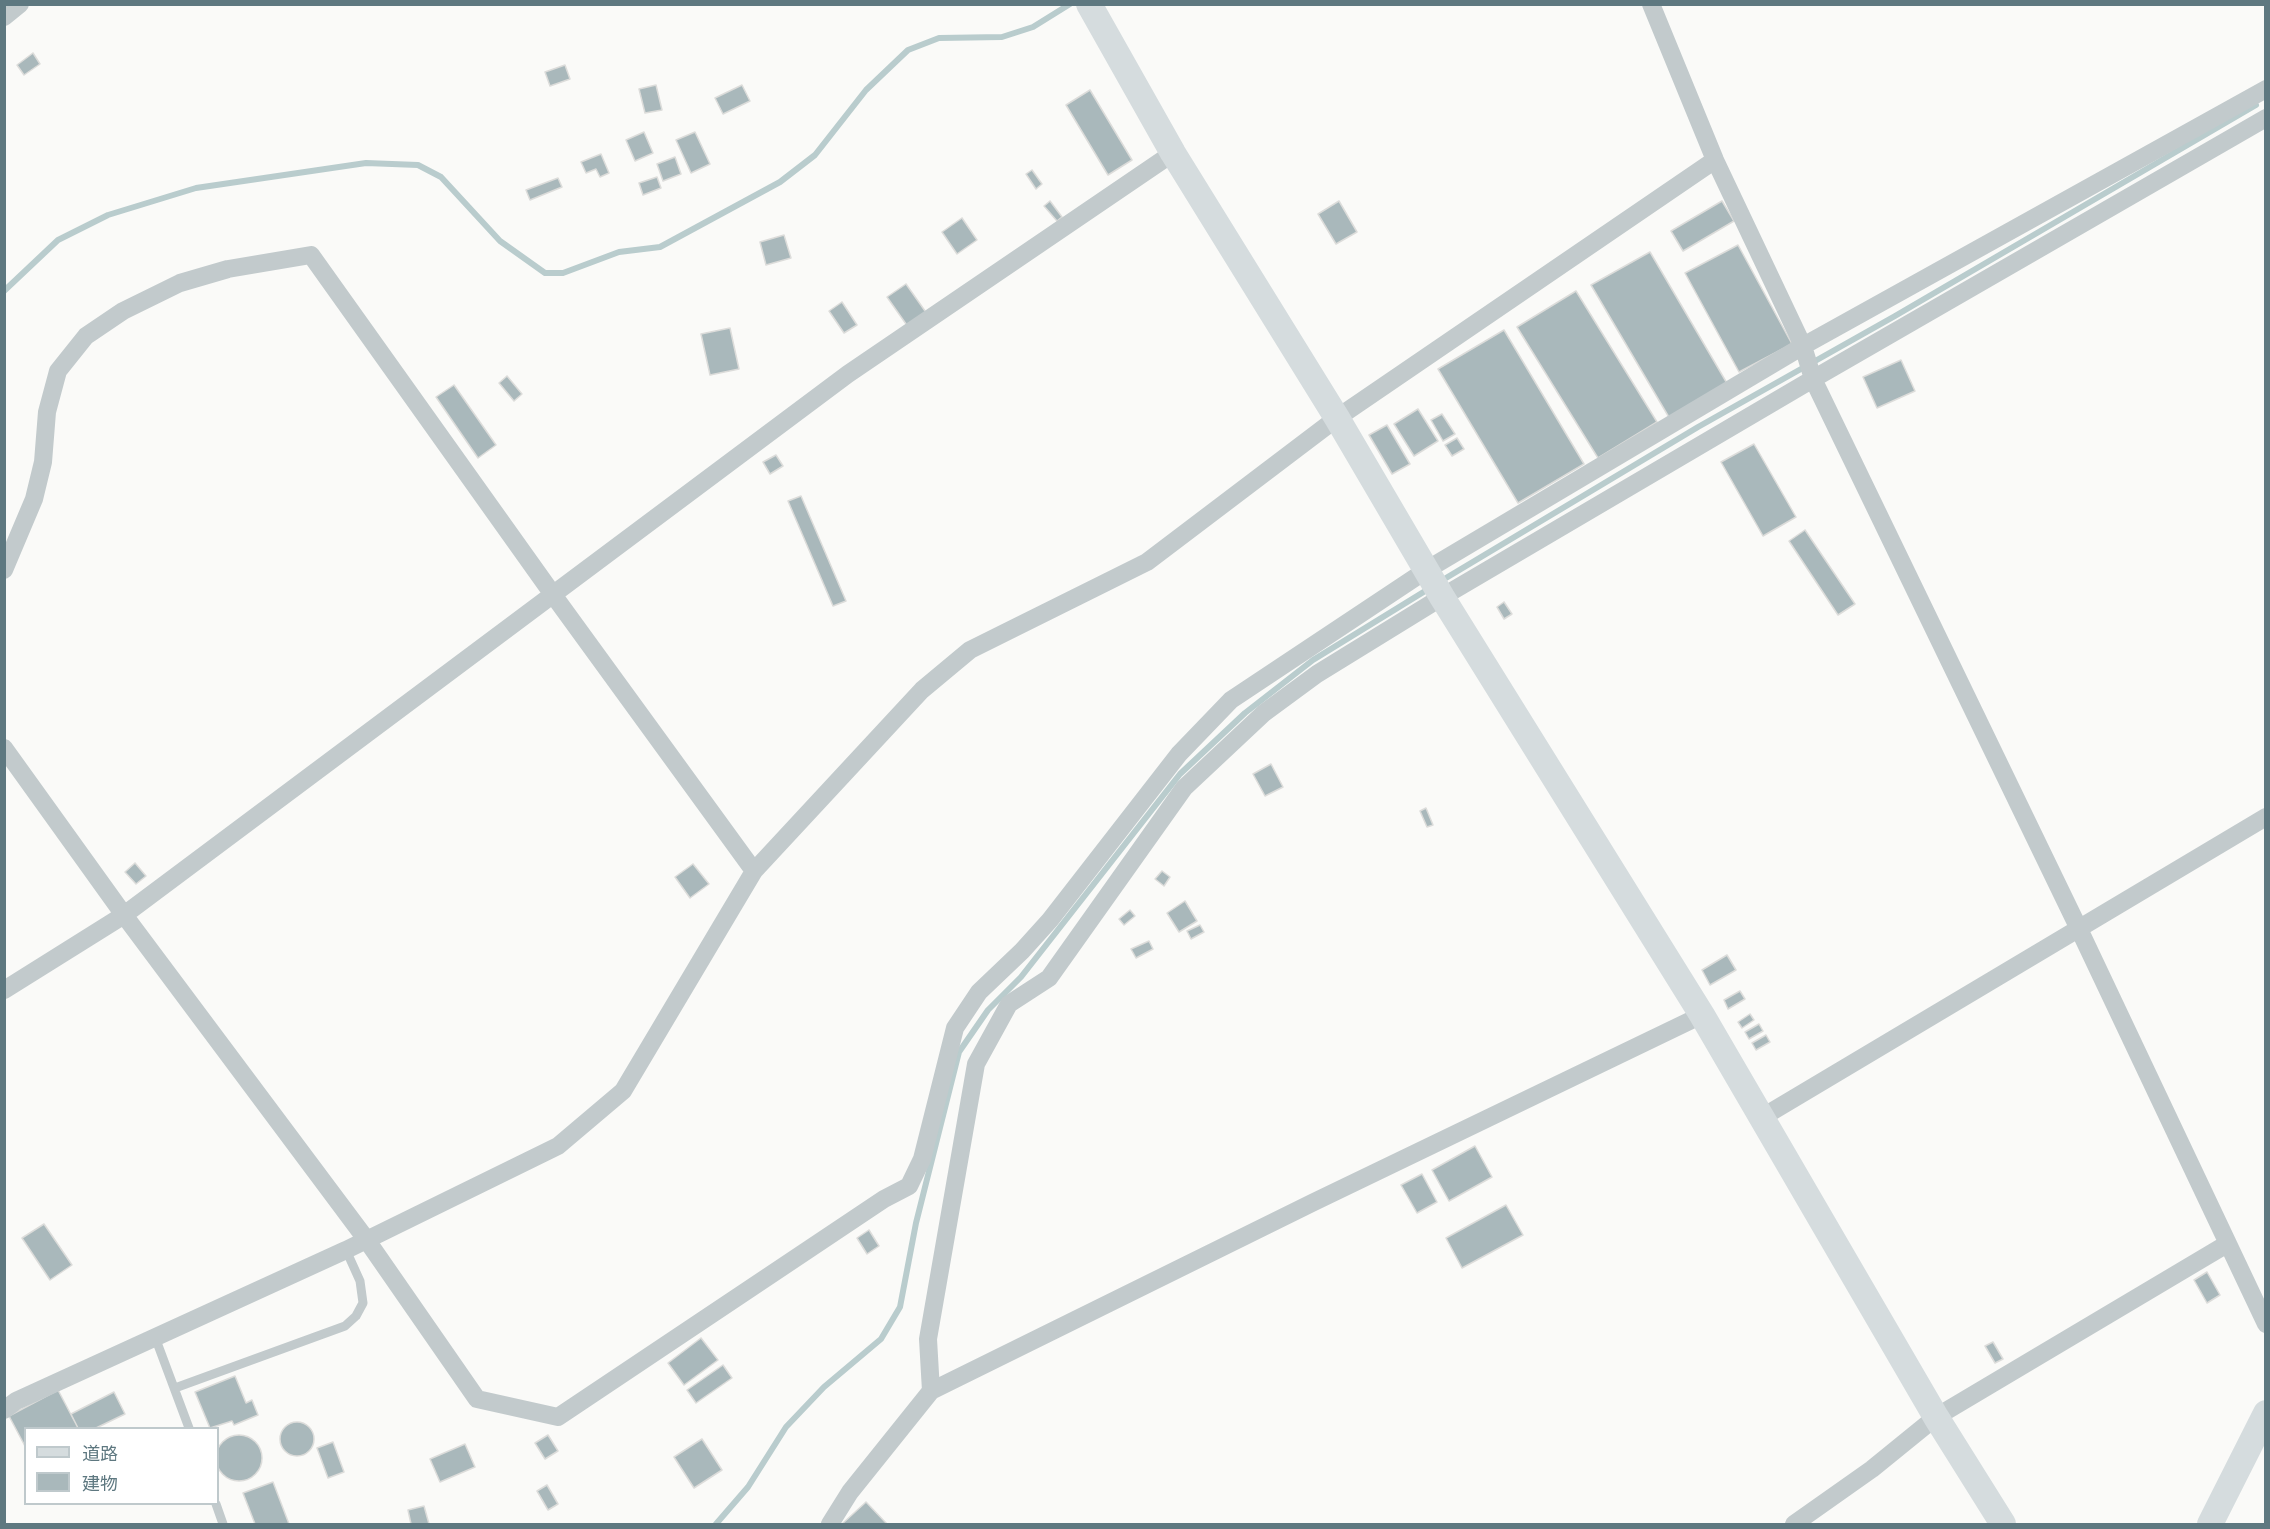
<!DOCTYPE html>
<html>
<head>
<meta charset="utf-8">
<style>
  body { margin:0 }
  #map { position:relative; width:2270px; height:1529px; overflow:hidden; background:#fafaf8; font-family:"Archivo Narrow","Noto Sans JP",sans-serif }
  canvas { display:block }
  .frame { position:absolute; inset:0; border:6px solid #5e7880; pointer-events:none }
  .legend { position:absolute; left:24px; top:1427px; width:195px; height:78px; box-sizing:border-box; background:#fff; border:2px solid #bfc9cc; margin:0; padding:8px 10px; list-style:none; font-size:18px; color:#5e7880 }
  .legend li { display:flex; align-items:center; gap:12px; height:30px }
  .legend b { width:30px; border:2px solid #bfc9cc }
</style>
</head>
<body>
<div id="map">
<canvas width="2270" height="1529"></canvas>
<div class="frame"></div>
<ul class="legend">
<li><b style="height:8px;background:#d5dcde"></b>道路</li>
<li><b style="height:16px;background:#a9b8bb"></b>建物</li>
</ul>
</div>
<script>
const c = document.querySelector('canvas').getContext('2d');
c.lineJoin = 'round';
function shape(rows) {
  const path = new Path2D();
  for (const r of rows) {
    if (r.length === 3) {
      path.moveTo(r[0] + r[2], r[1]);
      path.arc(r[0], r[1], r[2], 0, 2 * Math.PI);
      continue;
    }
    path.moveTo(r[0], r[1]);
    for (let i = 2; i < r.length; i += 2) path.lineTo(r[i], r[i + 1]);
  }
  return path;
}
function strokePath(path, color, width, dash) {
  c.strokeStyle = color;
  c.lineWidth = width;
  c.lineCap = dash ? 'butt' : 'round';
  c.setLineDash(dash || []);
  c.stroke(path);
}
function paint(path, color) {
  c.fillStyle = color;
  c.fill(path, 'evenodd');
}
strokePath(shape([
  [4,291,58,240,108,215,196,188,366,163,418,165,441,177,500,241,545,273,563,273,619,252,660,247,780,182,815,155,866,90,908,50,939,38,1002,37,1033,27,1070,4],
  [1441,581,1698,427,1895,316,2256,105],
  [716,1524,748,1487,786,1427,824,1387,881,1339,900,1307,916,1223,959,1052,988,1010,1021,977,1180,774,1245,713,1313,660,1430,588]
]), '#b9cccd', 6);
const building = shape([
  [33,53,40,64,24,75,17,65,33,53],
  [565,65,570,79,550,86,545,72,565,65],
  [656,85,662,110,645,113,639,89,656,85],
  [742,85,750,101,723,114,715,98,742,85],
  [1090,90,1132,160,1108,175,1066,105,1090,90],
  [644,132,653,153,635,161,626,140,644,132],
  [695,132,710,164,691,173,676,140,695,132],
  [601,154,609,173,600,177,596,169,586,173,581,162,601,154],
  [675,157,681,174,663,181,657,164,675,157],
  [1032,170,1042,184,1036,189,1026,174,1032,170],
  [657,177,661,188,643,195,639,183,657,177],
  [558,178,562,187,530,200,526,190,558,178],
  [1050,201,1062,217,1057,221,1044,206,1050,201],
  [1339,201,1357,232,1336,244,1318,214,1339,201],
  [1722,201,1734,221,1683,251,1671,231,1722,201],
  [962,218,977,240,957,254,942,232,962,218],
  [784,235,791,258,766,265,760,242,784,235],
  [1738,245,1792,344,1739,372,1685,273,1738,245],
  [1650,252,1728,385,1670,419,1591,285,1650,252],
  [906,284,930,318,911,331,887,297,906,284],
  [1576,291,1657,422,1598,458,1517,327,1576,291],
  [842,302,857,325,844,333,829,311,842,302],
  [730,328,739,369,710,375,701,334,730,328],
  [1504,330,1584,464,1518,503,1438,369,1504,330],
  [1901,360,1915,391,1877,408,1863,377,1901,360],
  [507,376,522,394,514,401,499,383,507,376],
  [454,385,496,445,478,458,436,397,454,385],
  [1418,409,1438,441,1414,456,1394,424,1418,409],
  [1442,414,1455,434,1443,441,1431,420,1442,414],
  [1387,425,1410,464,1392,474,1369,435,1387,425],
  [1457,438,1464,449,1452,456,1445,445,1457,438],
  [1754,444,1796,517,1763,536,1721,462,1754,444],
  [776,455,783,466,770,474,763,462,776,455],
  [801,496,846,601,833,606,788,501,801,496],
  [1805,530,1855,604,1838,615,1789,541,1805,530],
  [1504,602,1512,614,1504,619,1497,607,1504,602],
  [1271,764,1283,787,1265,796,1253,774,1271,764],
  [1426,808,1433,825,1427,827,1420,811,1426,808],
  [135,863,146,876,136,884,125,872,135,863],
  [693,864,709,884,690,898,675,877,693,864],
  [1162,871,1170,877,1164,886,1155,879,1162,871],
  [1185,901,1197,921,1179,932,1167,913,1185,901],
  [1130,910,1135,916,1124,925,1119,919,1130,910],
  [1200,925,1204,932,1191,939,1187,931,1200,925],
  [1149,941,1153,949,1136,958,1131,949,1149,941],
  [1727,955,1736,970,1710,985,1702,970,1727,955],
  [1740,991,1745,999,1728,1009,1724,1000,1740,991],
  [1750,1014,1754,1020,1742,1028,1738,1022,1750,1014],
  [1759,1024,1763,1031,1749,1039,1745,1032,1759,1024],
  [1766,1035,1770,1042,1756,1050,1752,1043,1766,1035],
  [1475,1146,1492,1177,1449,1201,1432,1170,1475,1146],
  [1422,1174,1437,1202,1417,1213,1401,1185,1422,1174],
  [1506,1205,1523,1235,1462,1268,1446,1238,1506,1205],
  [44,1224,72,1265,50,1280,22,1238,44,1224],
  [869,1230,879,1246,867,1254,857,1238,869,1230],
  [2207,1272,2220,1295,2207,1303,2194,1280,2207,1272],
  [701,1338,718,1360,684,1385,668,1363,701,1338],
  [1993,1342,2003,1359,1995,1363,1985,1346,1993,1342],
  [723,1365,732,1378,696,1403,687,1390,723,1365],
  [235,1376,246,1403,252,1400,258,1415,234,1425,232,1421,210,1428,195,1392,235,1376],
  [58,1390,78,1428,26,1428,26,1448,9,1416,58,1390],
  [114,1392,125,1414,96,1428,78,1428,71,1414,114,1392],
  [297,1439,17],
  [239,1458,23],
  [548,1435,558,1451,545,1459,535,1443,548,1435],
  [702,1439,722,1470,694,1488,674,1457,702,1439],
  [333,1442,344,1472,328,1478,317,1448,333,1442],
  [465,1444,475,1467,440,1482,430,1459,465,1444],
  [273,1482,289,1524,255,1524,243,1493,273,1482],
  [547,1485,558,1504,548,1510,537,1491,547,1485],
  [866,1502,887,1524,842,1524,866,1502],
  [424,1506,429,1524,411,1524,408,1510,424,1506]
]);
paint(building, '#a9b8bb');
strokePath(building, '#dcdcda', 1.5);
strokePath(shape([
  [155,1337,189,1428],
  [175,1388,345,1326,356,1316,363,1303,360,1281,346,1250],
  [216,1504,223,1524]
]), '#c2cacc', 9);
strokePath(shape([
  [1651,4,1715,160,1803,346,1813,379,2079,929,2266,1324],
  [4,17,20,4],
  [4,570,34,499,43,462,47,412,58,371,86,336,123,311,180,283,228,269,311,255,554,596,754,871],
  [4,748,124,915,366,1239,477,1399,558,1417,884,1199,909,1186,922,1159,955,1028,979,992,1022,951,1050,920,1179,754,1231,700,1428,569,1803,346,2266,89],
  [4,990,124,915,848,374,1173,153],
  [1761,1118,2266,817],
  [931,1391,928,1339,976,1064,1009,1004,1049,978,1184,788,1264,713,1317,674,1442,597,1813,379,2266,118],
  [4,1410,16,1401,346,1250,558,1146,623,1091,754,871,922,690,970,650,1147,562,1337,418,1715,160],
  [830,1524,850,1492,931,1391,1314,1202,1702,1015],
  [1794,1524,1872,1469,1936,1417,2227,1244]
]), '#c2cacc', 18);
strokePath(shape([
  [1089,4,1173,153,1337,418,1442,597,1702,1015,1936,1417,2003,1524],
  [2210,1524,2266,1413]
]), '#d5dcde', 26);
</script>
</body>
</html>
